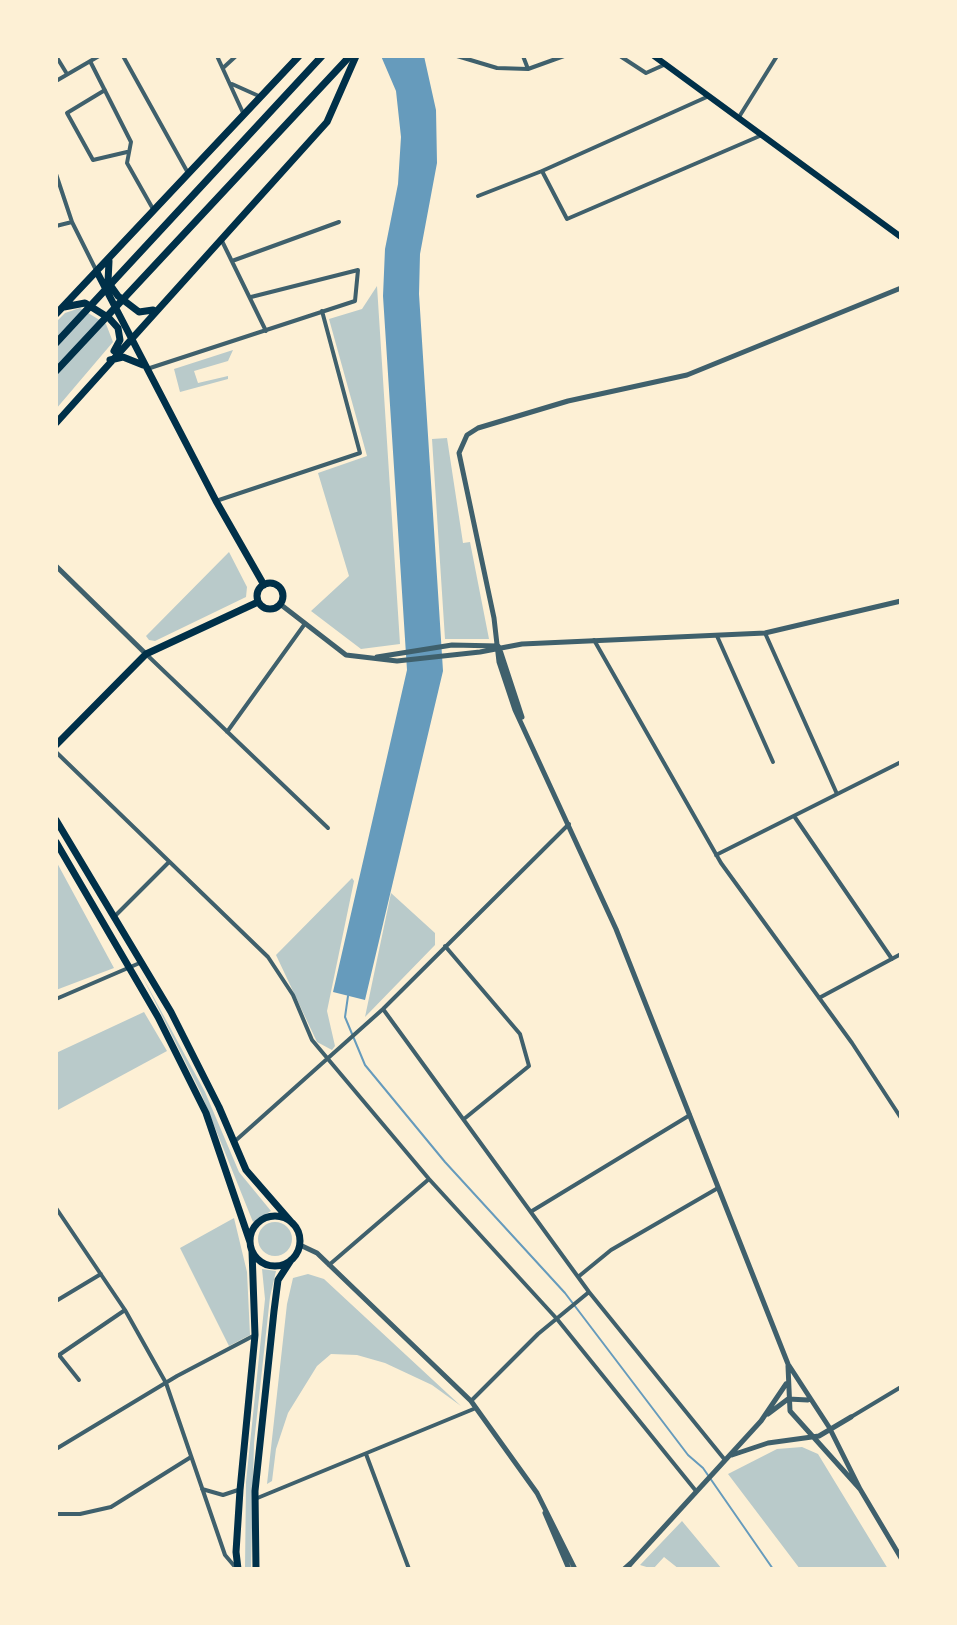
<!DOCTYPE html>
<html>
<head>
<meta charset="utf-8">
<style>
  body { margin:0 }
  #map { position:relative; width:957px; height:1625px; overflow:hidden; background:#fdf0d5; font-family:Montserrat,sans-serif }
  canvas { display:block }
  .frame { position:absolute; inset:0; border:58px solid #fdf0d5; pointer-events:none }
</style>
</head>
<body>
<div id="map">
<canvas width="957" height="1625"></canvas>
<div class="frame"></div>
</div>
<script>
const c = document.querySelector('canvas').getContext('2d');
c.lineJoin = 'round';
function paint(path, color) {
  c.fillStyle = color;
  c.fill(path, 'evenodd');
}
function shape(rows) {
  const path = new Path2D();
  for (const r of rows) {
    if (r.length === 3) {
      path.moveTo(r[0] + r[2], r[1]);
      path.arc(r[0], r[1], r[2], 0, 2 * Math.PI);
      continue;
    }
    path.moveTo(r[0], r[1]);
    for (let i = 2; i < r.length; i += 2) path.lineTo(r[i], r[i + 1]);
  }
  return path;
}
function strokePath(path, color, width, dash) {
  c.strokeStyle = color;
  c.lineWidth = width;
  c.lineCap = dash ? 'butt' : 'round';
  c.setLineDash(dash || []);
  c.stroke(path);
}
paint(shape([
  [377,286,400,644,361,649,311,611,349,576,318,473,367,456,329,319,362,309],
  [80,308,106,324,113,342,56,409,56,322,65,313],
  [233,350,228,361,194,371,198,383,228,376,228,379,180,392,174,369],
  [447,438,463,543,470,542,489,639,445,639,432,439],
  [229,552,247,587,246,597,155,641,149,640,146,636],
  [56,861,114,968,56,990],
  [352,878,354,881,327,1011,335,1046,332,1050,317,1042,276,955],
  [391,893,435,933,435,945,365,1017],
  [140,972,205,1092,239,1172,271,1211,253,1222,201,1093],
  [144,1012,167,1051,56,1111,56,1053],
  [234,1218,247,1272,250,1335,229,1346,180,1248],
  [275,1239,17],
  [262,1269,276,1271,270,1297,254,1443,251,1569,245,1569,246,1482,265,1299],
  [308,1274,324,1279,461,1406,432,1385,385,1363,357,1355,331,1354,317,1366,288,1413,276,1449,272,1481,267,1484,287,1304,293,1278],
  [802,1447,818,1454,888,1569,800,1569,728,1474,777,1449],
  [682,1521,722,1569,679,1569,664,1557,653,1569,640,1565]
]), '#b9caca');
paint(shape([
  [381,56,424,56,436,110,437,163,420,254,419,294,443,671,365,1000,333,992,407,670,383,296,385,249,398,184,401,137,396,91]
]), '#669bbc');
strokePath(shape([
  [348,996,345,1017,365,1065,445,1162,565,1293,688,1455,703,1468,773,1569]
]), '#669bbc', 2);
strokePath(shape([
  [56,56,67,74],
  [123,56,188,173],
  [217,56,244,115],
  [457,56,497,68,528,69,564,56],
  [523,56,528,69],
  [620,56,646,73,666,64],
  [90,61,131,142,127,163,153,209],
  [223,68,236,56],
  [56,81,99,56],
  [232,84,261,97],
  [105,90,67,113,93,160,127,152],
  [739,117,777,56],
  [542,171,567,219,762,135],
  [56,174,72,222,96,270],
  [478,196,542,171,709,96],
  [56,226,72,222],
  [221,239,266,331],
  [232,261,339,222],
  [147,369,355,301,358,270,251,297],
  [216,501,360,453,322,311],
  [765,633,837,794],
  [717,636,773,762],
  [594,640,721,863,852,1043,901,1118],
  [146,654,328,828],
  [227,732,304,625],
  [56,752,268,957,293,995,312,1040,429,1179,557,1319,696,1491],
  [794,816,892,959],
  [716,855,901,762],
  [114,917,169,862],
  [445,946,520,1034,529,1066,464,1119],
  [819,998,901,954],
  [56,999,142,962],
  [383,1009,589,1292,725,1460],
  [234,1142,383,1009,569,824],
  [56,1208,125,1310,166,1383,225,1555,236,1568],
  [532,1211,690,1115],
  [329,1265,429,1179],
  [578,1277,611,1250,718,1188],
  [56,1301,101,1274],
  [79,1380,59,1355,125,1310],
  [471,1401,538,1334,589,1292],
  [851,1417,901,1387],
  [56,1449,177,1376,255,1335],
  [366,1454,409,1569],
  [202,1489,223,1495,238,1490],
  [255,1499,476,1408],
  [56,1514,80,1514,111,1507,191,1457]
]), '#3f606c', 4);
strokePath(shape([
  [56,566,146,654],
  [280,604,346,655,397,661,480,652,522,644,765,633,901,601],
  [499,647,522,717],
  [377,657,452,645,498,646],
  [300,1245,317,1253,471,1401,537,1493,575,1569],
  [788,1366,790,1411,860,1489,901,1558],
  [768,1414,788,1399,808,1400],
  [732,1455,768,1443,819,1436,851,1417],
  [860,1489,829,1427,788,1364,616,929,515,710,499,662,494,618,459,453,467,435,478,428,568,401,687,375,901,288],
  [545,1513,569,1569],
  [633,1561,761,1421,786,1384],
  [624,1569,633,1561,626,1569]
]), '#3f606c', 5);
strokePath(shape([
  [654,56,901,237]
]), '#003049', 6);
strokePath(shape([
  [109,261,108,282,118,296,139,312,153,310],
  [97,272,216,501,264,585],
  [64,307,85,303,109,318,118,328,120,340,114,351],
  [56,314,299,56],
  [110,360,123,357,143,365],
  [56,423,327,122,356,56],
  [270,596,13],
  [56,745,146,654,258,602],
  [56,820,171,1012,219,1107,246,1170,293,1224],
  [56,842,158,1017,206,1113,250,1242],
  [275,1241,25],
  [238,1569,236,1552,240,1490,255,1335,252,1251],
  [256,1569,255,1491,274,1311,278,1280,291,1260]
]), '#003049', 7);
strokePath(shape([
  [56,343,322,56],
  [56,371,350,56]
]), '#003049', 7);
</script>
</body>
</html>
